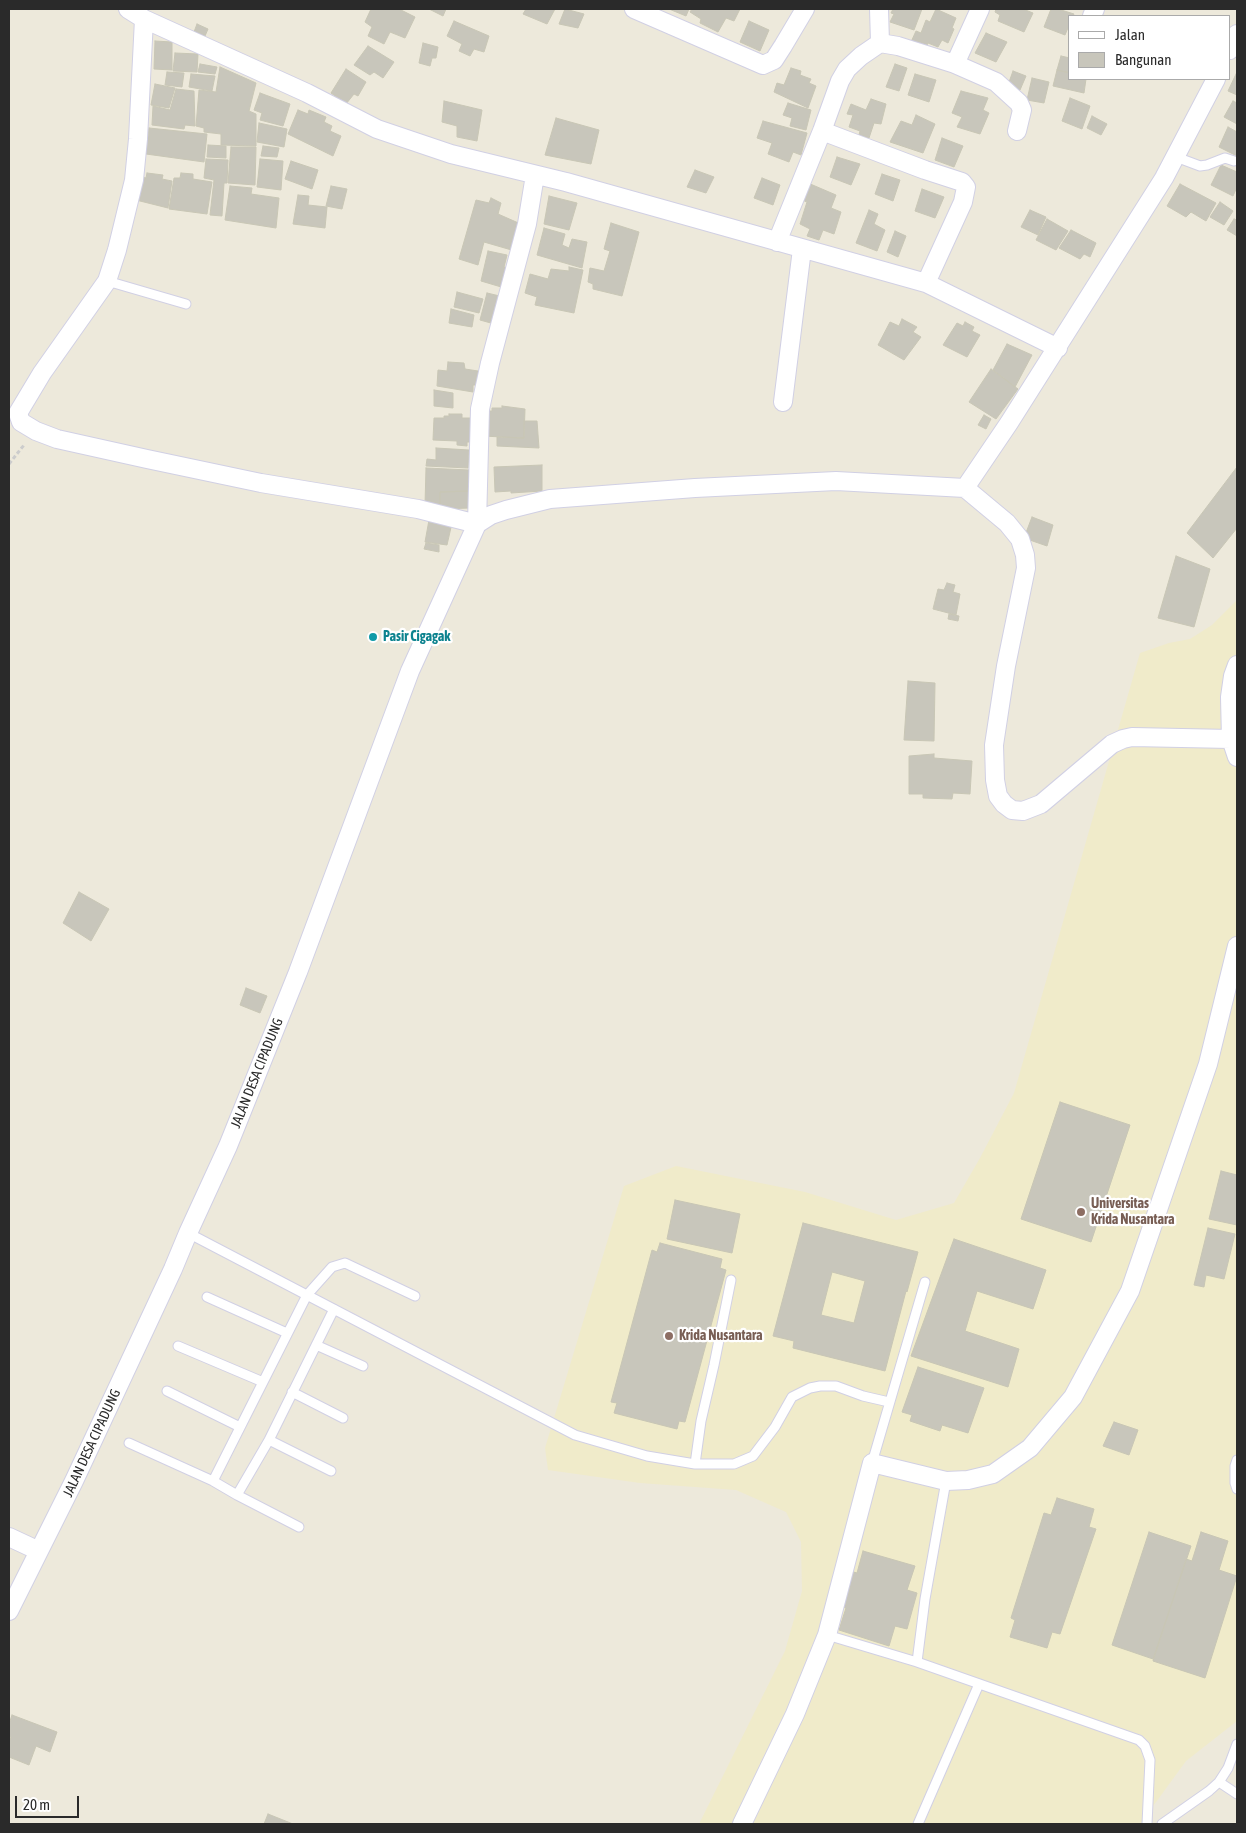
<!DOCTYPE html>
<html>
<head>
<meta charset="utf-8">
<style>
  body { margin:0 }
  #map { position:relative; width:1246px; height:1833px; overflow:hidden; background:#ede9db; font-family:"Asap Condensed",sans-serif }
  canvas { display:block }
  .frame { position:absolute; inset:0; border:10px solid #2a2a2a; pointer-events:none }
  .legend { position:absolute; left:1068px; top:15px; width:162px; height:65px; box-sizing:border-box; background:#fff; border:1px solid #aaa; margin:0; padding:6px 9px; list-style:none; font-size:15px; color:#2a2a2a }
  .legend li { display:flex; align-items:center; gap:10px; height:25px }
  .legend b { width:25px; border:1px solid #aaa }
  .scale { position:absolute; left:15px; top:1796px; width:64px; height:22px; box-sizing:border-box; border:2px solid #2a2a2a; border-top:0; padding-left:6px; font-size:15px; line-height:18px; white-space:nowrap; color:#2a2a2a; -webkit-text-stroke:4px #fff; paint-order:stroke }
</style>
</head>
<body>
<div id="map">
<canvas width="1246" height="1833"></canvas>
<div class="frame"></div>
<ul class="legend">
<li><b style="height:6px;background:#fff"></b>Jalan</li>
<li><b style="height:14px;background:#c8c6bb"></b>Bangunan</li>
</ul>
<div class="scale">20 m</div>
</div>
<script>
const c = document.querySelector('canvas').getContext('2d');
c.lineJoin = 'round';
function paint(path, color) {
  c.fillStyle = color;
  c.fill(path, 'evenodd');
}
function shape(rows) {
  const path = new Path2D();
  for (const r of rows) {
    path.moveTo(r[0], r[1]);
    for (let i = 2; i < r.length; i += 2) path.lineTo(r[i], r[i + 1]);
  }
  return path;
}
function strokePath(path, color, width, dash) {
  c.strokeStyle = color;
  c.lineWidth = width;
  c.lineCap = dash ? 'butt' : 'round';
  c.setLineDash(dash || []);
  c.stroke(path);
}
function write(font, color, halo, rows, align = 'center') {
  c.font = font + ' "Asap Condensed",sans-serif';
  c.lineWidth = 4.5;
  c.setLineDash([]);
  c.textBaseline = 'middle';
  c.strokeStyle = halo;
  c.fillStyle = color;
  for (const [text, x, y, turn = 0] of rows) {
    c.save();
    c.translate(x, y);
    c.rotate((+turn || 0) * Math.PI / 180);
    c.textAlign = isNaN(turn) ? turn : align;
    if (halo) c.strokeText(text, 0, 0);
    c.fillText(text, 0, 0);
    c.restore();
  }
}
paint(shape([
  [1237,600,1237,1721,1186,1761,1140,1824,699,1824,785,1651,802,1591,801,1542,786,1512,736,1490,640,1483,548,1470,545,1448,624,1186,676,1166,805,1192,896,1220,954,1203,980,1158,1014,1093,1140,653,1169,643,1190,639,1212,625]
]), '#f0ebca');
const building = shape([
  [371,9,399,9,415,17,405,38,390,32,384,44,368,36,372,27,365,22,371,9],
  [429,9,446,9,443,16,429,9],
  [526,9,555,9,547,24,523,14,526,9],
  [565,9,584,14,578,28,559,24,565,9],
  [669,9,689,9,686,16,669,9],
  [692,9,740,9,734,21,726,18,718,32,700,23,701,19,690,12,692,9],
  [893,9,922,9,914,30,890,22,894,14,891,13,893,9],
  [936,9,956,18,952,28,954,29,948,43,942,40,938,47,928,43,926,47,911,42,916,31,921,33,926,20,930,22,936,9],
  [996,9,1023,9,1033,13,1024,32,998,21,1000,15,995,12,996,9],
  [1051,9,1058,9,1074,14,1073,16,1070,16,1070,23,1065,35,1044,27,1051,9],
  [454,21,489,36,484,52,474,49,470,56,459,51,462,44,447,36,454,21],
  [749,21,769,30,760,51,740,42,749,21],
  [197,24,208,29,205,36,194,32,197,24],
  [986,33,1007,42,996,62,975,53,986,33],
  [155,41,172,42,172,70,154,69,155,41],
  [423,43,438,47,436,58,432,58,430,66,419,63,423,43],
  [368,46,394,62,383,78,374,72,370,75,354,65,368,46],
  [175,53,198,54,197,72,173,71,175,53],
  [1061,56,1070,58,1070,73,1057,70,1061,56],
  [200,64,217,67,215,74,198,72,200,64],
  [895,64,907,68,899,91,886,87,895,64],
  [220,67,256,83,249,111,256,114,256,146,221,145,221,134,204,132,204,128,196,126,199,90,216,92,220,67],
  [791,68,801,71,800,75,811,79,809,83,816,86,808,108,774,92,777,83,784,85,791,68],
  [346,69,366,82,358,96,354,94,346,104,331,93,346,69],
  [1057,70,1070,73,1070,79,1086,79,1084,93,1053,86,1057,70],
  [1013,71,1026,76,1020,90,1008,85,1013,71],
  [167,72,184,73,182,87,165,85,167,72],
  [1237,72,1237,95,1228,91,1237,72],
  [191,74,215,76,212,91,189,87,191,74],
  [915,74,936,80,929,102,908,95,915,74],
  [1032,78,1049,82,1044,103,1027,100,1032,78],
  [155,84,175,88,169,108,151,105,155,84],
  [176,89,194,91,195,126,185,125,184,129,152,125,153,106,170,110,176,89],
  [961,91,988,98,983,110,989,113,980,134,957,127,962,117,952,113,961,91],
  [260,93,290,104,283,126,260,120,262,113,254,110,260,93],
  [1070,98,1090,106,1082,129,1062,121,1070,98],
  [871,99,886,104,881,124,874,123,869,138,859,135,860,131,849,127,853,115,847,114,851,104,866,110,871,99],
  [444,101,482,110,477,141,457,137,457,126,442,122,444,101],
  [1233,101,1237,103,1237,124,1224,117,1233,101],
  [788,103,811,110,806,130,790,126,792,118,783,115,788,103],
  [298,110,308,114,309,110,326,117,324,122,332,126,330,131,341,136,333,156,288,134,298,110],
  [916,115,935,124,923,153,890,142,901,121,912,125,916,115],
  [1092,116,1107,124,1101,135,1087,128,1092,116],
  [556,118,599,130,591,164,545,155,556,118],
  [763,121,807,133,801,155,793,152,789,162,768,154,772,143,757,138,763,121],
  [259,123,287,129,284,147,257,142,259,123],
  [1228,127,1237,132,1237,156,1219,147,1228,127],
  [149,128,207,134,204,162,146,154,149,128],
  [942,138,963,146,954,167,935,160,942,138],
  [208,145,226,146,226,158,207,157,208,145],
  [263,146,279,148,277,157,261,156,263,146],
  [231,147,256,147,255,185,228,183,231,147],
  [837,157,860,164,851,185,830,177,837,157],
  [206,159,228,160,227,183,224,183,222,216,210,215,214,180,204,178,206,159],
  [260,159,283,161,281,190,257,187,260,159],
  [291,161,318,170,312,189,285,179,291,161],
  [1221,165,1237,172,1237,187,1233,196,1211,185,1221,165],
  [695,170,714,177,706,193,687,187,695,170],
  [147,173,163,175,162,179,172,181,168,208,132,199,137,176,146,178,147,173],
  [181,173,193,174,193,179,212,182,207,214,169,209,174,178,180,178,181,173],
  [882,174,900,180,893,201,875,194,882,174],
  [762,178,780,185,773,205,754,198,762,178],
  [808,183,836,195,831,208,841,212,834,234,823,230,819,240,807,236,810,229,800,224,807,202,802,200,808,183],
  [1180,184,1216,203,1206,221,1191,212,1186,217,1167,206,1180,184],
  [230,186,252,188,251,194,279,198,276,228,225,220,230,186],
  [331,186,347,189,342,209,326,206,331,186],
  [922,189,944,197,935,218,915,211,922,189],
  [298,195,309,196,308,205,327,207,325,228,293,224,298,195],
  [549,196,577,203,569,230,544,224,549,196],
  [491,198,501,203,498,214,523,225,515,251,484,242,478,265,459,259,476,200,489,203,491,198],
  [1220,202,1233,211,1224,225,1210,217,1220,202],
  [869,210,878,214,874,224,885,230,877,251,856,243,869,210],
  [1030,210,1046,217,1038,235,1021,227,1030,210],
  [1047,219,1068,231,1056,250,1036,240,1047,219],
  [1234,219,1237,220,1237,236,1227,230,1234,219],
  [611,223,639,232,622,296,593,289,593,284,588,282,590,268,604,271,610,251,604,249,611,223],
  [544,228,565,234,562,245,569,248,572,239,587,242,582,268,537,255,544,228],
  [1071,230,1096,243,1090,257,1084,254,1080,259,1059,248,1071,230],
  [895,231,906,236,898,257,887,252,895,231],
  [488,251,507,255,504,267,512,269,508,289,481,281,488,251],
  [569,267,583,270,574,313,535,305,537,297,525,293,530,274,548,279,551,269,569,271,569,267],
  [457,292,483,299,479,313,454,307,457,292],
  [487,293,504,297,498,325,480,320,487,293],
  [451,309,474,315,472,327,449,323,451,309],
  [902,319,917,327,913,332,921,337,904,360,878,345,890,322,899,326,902,319],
  [965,322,974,327,972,331,980,335,967,357,943,345,957,323,963,326,965,322],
  [1007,344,1032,355,1015,387,993,370,1007,344],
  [448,362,464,363,465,369,478,371,478,385,473,385,473,392,437,386,438,370,447,371,448,362],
  [991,369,1018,389,996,419,969,402,991,369],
  [434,390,453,393,453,408,434,406,434,390],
  [502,406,525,409,524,438,482,436,482,411,492,411,492,408,502,408,502,406],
  [449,414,462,414,462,418,472,418,473,442,467,442,467,446,457,445,457,441,433,440,434,418,444,418,444,416,449,416,449,414],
  [984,415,991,419,986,429,978,425,984,415],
  [524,421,537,421,539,448,497,446,497,437,524,438,524,421],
  [436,448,469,450,468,468,426,466,427,459,436,460,436,448],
  [542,465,542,491,511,493,511,491,495,492,494,467,542,465],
  [1237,467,1237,528,1213,558,1187,533,1237,467],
  [426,468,469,470,470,491,440,492,440,505,425,505,426,468],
  [470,491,470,508,440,509,440,492,470,491],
  [1032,517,1053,525,1047,546,1024,538,1032,517],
  [429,520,452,523,447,545,425,542,429,520],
  [426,543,439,545,439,552,424,549,426,543],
  [1176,556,1210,569,1194,627,1158,618,1176,556],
  [947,583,955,585,953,592,960,594,956,615,933,609,938,589,944,590,947,583],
  [949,614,959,616,958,621,948,619,949,614],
  [908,681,935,683,934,741,904,740,908,681],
  [934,754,934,758,972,761,970,794,953,793,952,799,923,798,923,794,909,794,909,756,934,754],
  [79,892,109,909,91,941,63,923,79,892],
  [246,988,267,996,260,1013,240,1005,246,988],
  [1060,1102,1130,1125,1091,1242,1021,1219,1060,1102],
  [1221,1171,1237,1175,1237,1225,1209,1219,1221,1171],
  [675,1200,740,1214,732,1253,667,1239,675,1200],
  [803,1223,918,1252,907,1292,906,1291,885,1371,793,1348,794,1341,773,1336,803,1223],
  [832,1272,865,1281,854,1323,821,1315,832,1272],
  [1208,1228,1235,1234,1224,1279,1206,1275,1204,1287,1194,1285,1208,1228],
  [954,1239,1046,1270,1033,1309,977,1291,965,1331,1019,1349,1008,1387,911,1356,954,1239],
  [660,1243,722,1259,720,1268,726,1270,685,1422,679,1421,677,1429,614,1413,617,1403,611,1402,652,1250,657,1252,660,1243],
  [918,1367,984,1388,968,1433,942,1425,940,1431,910,1421,912,1415,902,1412,918,1367],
  [1114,1422,1138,1430,1129,1455,1103,1446,1114,1422],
  [1057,1498,1094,1509,1089,1527,1096,1529,1060,1634,1052,1632,1047,1648,1010,1637,1015,1620,1011,1618,1044,1513,1051,1515,1057,1498],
  [1149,1532,1191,1546,1153,1659,1112,1645,1149,1532],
  [1201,1532,1228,1541,1219,1570,1237,1576,1205,1678,1153,1661,1186,1559,1192,1561,1201,1532],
  [863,1551,915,1566,907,1590,917,1593,907,1629,895,1626,889,1646,839,1630,846,1608,841,1606,850,1571,857,1573,863,1551],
  [12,1715,57,1732,50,1752,36,1746,29,1765,9,1757,9,1742,11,1737,9,1736,9,1724,12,1715],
  [268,1814,293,1824,264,1824,268,1814]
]);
paint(building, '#c8c6bb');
strokePath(building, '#c8c6b5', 1);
const service = shape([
  [1176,157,1200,166,1207,165,1225,158,1234,161],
  [107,281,186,304],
  [188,1233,575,1435,647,1456,695,1464],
  [731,1280,714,1365,701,1421,695,1464,734,1464,753,1456,775,1427,792,1397,810,1388,820,1386,836,1386,863,1396,889,1402],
  [207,1297,287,1333],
  [334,1309,269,1440,237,1495,213,1481,307,1295,332,1267,345,1263,415,1296],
  [316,1345,363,1366],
  [178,1346,263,1382],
  [167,1391,240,1427],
  [292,1392,343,1418],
  [269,1440,331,1471],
  [129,1443,213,1481],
  [1237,1460,1235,1466,1235,1483,1237,1489],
  [872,1463,925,1282],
  [237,1495,299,1527],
  [827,1635,917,1662,1139,1740,1145,1746,1150,1760,1147,1824],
  [917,1662,925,1599,946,1481],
  [1219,1782,1237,1794],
  [918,1824,979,1684],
  [1162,1824,1209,1791,1219,1782,1228,1768,1237,1744]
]);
const minor = shape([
  [128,9,144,19,307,93,377,129,451,154,566,182,926,283,1058,348],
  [634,9,763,65,774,60,783,46,805,9],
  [879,9,880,43],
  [1092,16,1095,9],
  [144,19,138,139,134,180,117,250,107,281,42,373,18,413,21,422,36,431,57,439,147,459,261,483,418,509,477,524,491,515,506,510,550,499,695,488,836,481,965,488,1009,423,1164,178,1216,79],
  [1230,50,1237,34],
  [955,64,980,9],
  [822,131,925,170,962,182,966,187,963,202,926,283],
  [777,242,822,131,840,81,847,69,861,56,880,43,898,46,955,64,996,82,1019,103,1022,110,1017,131],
  [783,402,802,249],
  [965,488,1007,523,1020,539,1025,555,1026,568,1006,666,994,745,995,780,998,796,1004,804,1012,810,1023,811,1041,804,1112,744,1123,739,1132,737,1231,739,1230,697,1233,676,1237,665],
  [1231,739,1237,757],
  [9,1537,39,1551],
  [9,1611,74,1481,173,1269,188,1233,228,1146,298,972,410,671,477,524,480,409,490,363,527,224,535,175],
  [742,1824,795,1714,827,1635,872,1463,946,1481,968,1480,993,1474,1030,1448,1073,1397,1130,1291,1208,1064,1237,946]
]);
strokePath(service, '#d1d0e4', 11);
strokePath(minor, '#d1d0e4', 20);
strokePath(shape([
  [9,464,24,445]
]), '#ccc', 3, [4, 2.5]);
strokePath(service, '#fff', 9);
strokePath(minor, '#fff', 18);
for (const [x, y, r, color] of [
  [373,637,5,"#0f9aa8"],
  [1081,1212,5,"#8d6e63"],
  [669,1336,5,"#8d6e63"]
]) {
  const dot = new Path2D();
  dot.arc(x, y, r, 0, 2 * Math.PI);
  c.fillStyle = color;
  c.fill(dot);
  strokePath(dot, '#fff', 2);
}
write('bold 14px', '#0d838f', '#fff', [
  ["Pasir Cigagak",383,637]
], 'left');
write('14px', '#2a2a2a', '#fff', [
  ["JALAN DESA CIPADUNG",257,1073,-68],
  ["JALAN DESA CIPADUNG",92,1443,-65]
]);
write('bold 14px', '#785e54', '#fff', [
  ["Universitas",1091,1204],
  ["Krida Nusantara",1091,1220],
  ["Krida Nusantara",679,1336]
], 'left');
</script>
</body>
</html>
